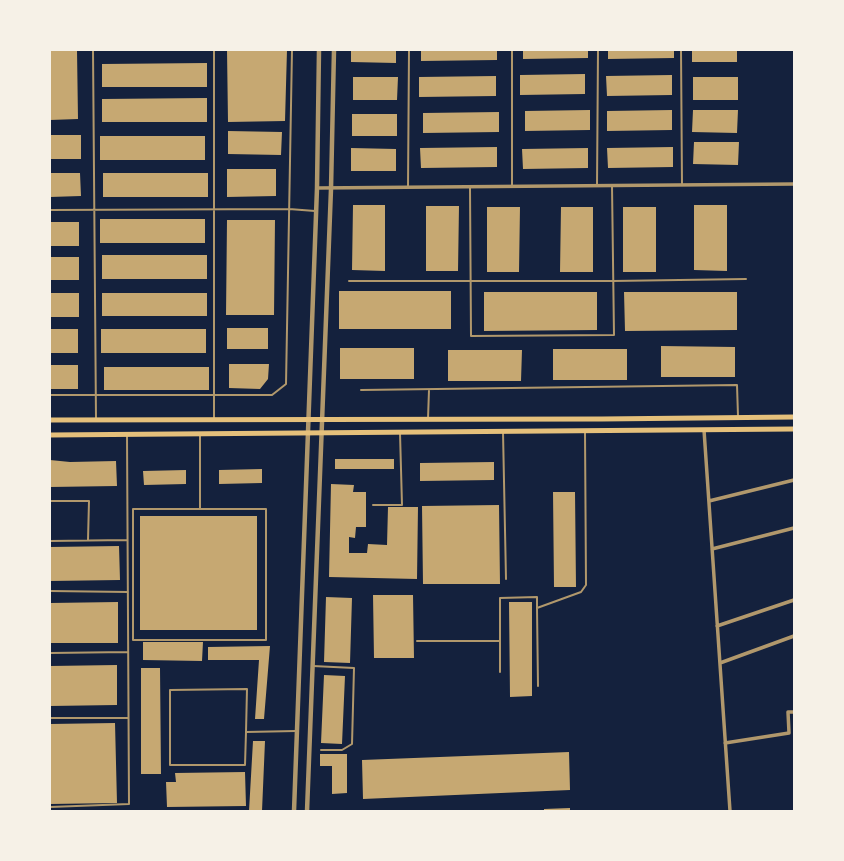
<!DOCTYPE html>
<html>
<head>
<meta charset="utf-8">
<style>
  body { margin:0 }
  #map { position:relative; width:844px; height:861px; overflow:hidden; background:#14213d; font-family:"Public Sans",sans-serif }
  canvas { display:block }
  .frame { position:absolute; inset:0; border:51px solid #f6f1e7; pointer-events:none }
</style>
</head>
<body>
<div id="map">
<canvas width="844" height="861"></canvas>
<div class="frame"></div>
</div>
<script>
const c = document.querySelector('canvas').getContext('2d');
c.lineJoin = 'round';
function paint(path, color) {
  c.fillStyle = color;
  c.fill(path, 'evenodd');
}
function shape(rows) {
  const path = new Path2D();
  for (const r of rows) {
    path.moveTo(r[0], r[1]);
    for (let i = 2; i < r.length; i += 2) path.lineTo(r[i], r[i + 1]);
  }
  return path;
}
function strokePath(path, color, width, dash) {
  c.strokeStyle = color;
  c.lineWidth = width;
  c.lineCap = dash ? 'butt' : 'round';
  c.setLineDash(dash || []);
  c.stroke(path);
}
paint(shape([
  [50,50,77,50,78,119,50,120],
  [227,50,287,50,285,121,228,122],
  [351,50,396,50,396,63,351,62],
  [421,50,497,50,497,60,421,61],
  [523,50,588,50,588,58,523,59],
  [608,50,674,50,674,58,608,59],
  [692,50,737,50,737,62,692,62],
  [207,63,207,87,102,87,102,64],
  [585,74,585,94,520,95,520,75],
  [672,75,672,95,607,96,606,76],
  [496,76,496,96,419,97,419,77],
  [353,77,398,77,397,100,353,100],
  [693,77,738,77,738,100,693,100],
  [207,98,207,122,102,122,102,99],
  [590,110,590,130,525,131,525,111],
  [672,110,672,130,607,131,607,111],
  [693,110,738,110,737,133,692,132],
  [499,112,499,132,423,133,423,113],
  [352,114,397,114,397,136,352,136],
  [228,131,282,132,281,155,228,154],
  [50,135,81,135,81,159,50,159],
  [100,136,205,136,205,160,100,160],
  [694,142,739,142,738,165,693,164],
  [497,147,497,167,421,168,420,148],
  [673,147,673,167,608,168,607,148],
  [351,148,396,149,396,171,351,171],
  [588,148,588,168,523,169,522,149],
  [227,169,276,169,276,196,227,197],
  [50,173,80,173,81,196,50,197],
  [103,173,208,173,208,197,103,197],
  [353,205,385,205,385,271,352,270],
  [694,205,727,205,727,271,694,270],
  [426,206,459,206,458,271,426,271],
  [487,207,520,207,519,272,487,272],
  [561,207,593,207,593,272,560,272],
  [623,207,656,207,656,272,623,272],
  [100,219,205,219,205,243,100,243],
  [227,220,275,220,274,315,226,315],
  [50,222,79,222,79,246,50,246],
  [102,255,207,255,207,279,102,279],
  [50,257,79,257,79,280,50,280],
  [339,291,451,291,451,329,339,329],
  [484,292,597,292,597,330,484,331],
  [624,292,737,292,737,330,625,331],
  [50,293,79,293,79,317,50,317],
  [102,293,207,293,207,316,102,316],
  [227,328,268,328,268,349,227,349],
  [50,329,78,329,78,353,50,353],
  [101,329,206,329,206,353,101,353],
  [661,346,735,347,735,377,661,377],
  [340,348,414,348,414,379,340,379],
  [553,349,627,349,627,380,553,380],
  [448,350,522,350,521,381,448,381],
  [229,364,269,364,268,379,260,389,229,388],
  [50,365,78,365,78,389,50,389],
  [104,367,209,367,209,390,104,390],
  [335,459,394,459,394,469,335,469],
  [50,460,70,462,116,461,117,486,50,487],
  [494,462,494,480,420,481,420,463],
  [262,469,262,483,219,484,219,470],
  [186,470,186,484,144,485,143,471],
  [331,484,354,485,353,492,366,492,366,527,356,527,355,538,349,537,349,553,367,553,368,544,387,545,388,507,418,507,417,579,329,577],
  [553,492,575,492,576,587,554,587],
  [499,505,500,584,423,584,422,506],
  [140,516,257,516,257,630,140,630],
  [119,546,120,580,50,581,50,547],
  [373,595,413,595,414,658,374,658],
  [326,597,352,598,350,663,324,662],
  [118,602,118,643,50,643,50,603],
  [509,602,532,602,532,696,510,697],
  [143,642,203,642,202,661,143,660],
  [270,646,264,719,255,719,259,660,208,660,208,647],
  [117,665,117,705,50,706,50,666],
  [141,668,160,668,161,774,141,774],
  [324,675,345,676,342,744,321,743],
  [115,723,117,803,50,804,50,724],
  [253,741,265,741,262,811,249,811],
  [569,752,570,790,363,799,362,760],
  [320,754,347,754,347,793,332,794,332,766,320,766],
  [245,772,246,806,167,807,166,782,176,782,175,773],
  [570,808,570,811,544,811,544,809]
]), '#c6a872');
strokePath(shape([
  [93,50,96,419],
  [681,50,682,185],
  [597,185,598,50],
  [512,186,512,50],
  [408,187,409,50],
  [470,188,471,336,614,335,612,186],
  [50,210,289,209,315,211],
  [349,281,613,281,746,279],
  [361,390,737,385,738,416],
  [50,395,272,395,286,384,292,50],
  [214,418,214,50],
  [428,419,429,390],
  [503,432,506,579],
  [200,435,200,509,266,509,266,640,133,640,133,509,200,509],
  [50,501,89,501,88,540],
  [373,505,402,505,400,433],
  [50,541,127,540],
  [50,591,128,592],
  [537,608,538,686],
  [417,641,500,641],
  [50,653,128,652],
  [313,666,354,668,352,744,342,750,321,750],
  [500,672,500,598,537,597,537,608,581,592,586,585,585,432],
  [50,718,128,718],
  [246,732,245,765,170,765,170,690,247,689,246,732,296,731],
  [50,807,129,804,127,435]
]), '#b1986c', 2);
strokePath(shape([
  [317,188,794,184],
  [704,430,730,811],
  [709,501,794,480],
  [712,549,794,528],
  [717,626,794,600],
  [720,663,794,636],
  [725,743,789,733,788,712,794,712]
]), '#b1986c', 3.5);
strokePath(shape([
  [294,811,317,188,319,50],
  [307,811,331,189,334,50]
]), '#b1986c', 4.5);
strokePath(shape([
  [50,420,602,419,794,417],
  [50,435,794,429]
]), '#e5c07b', 5);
</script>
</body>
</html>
